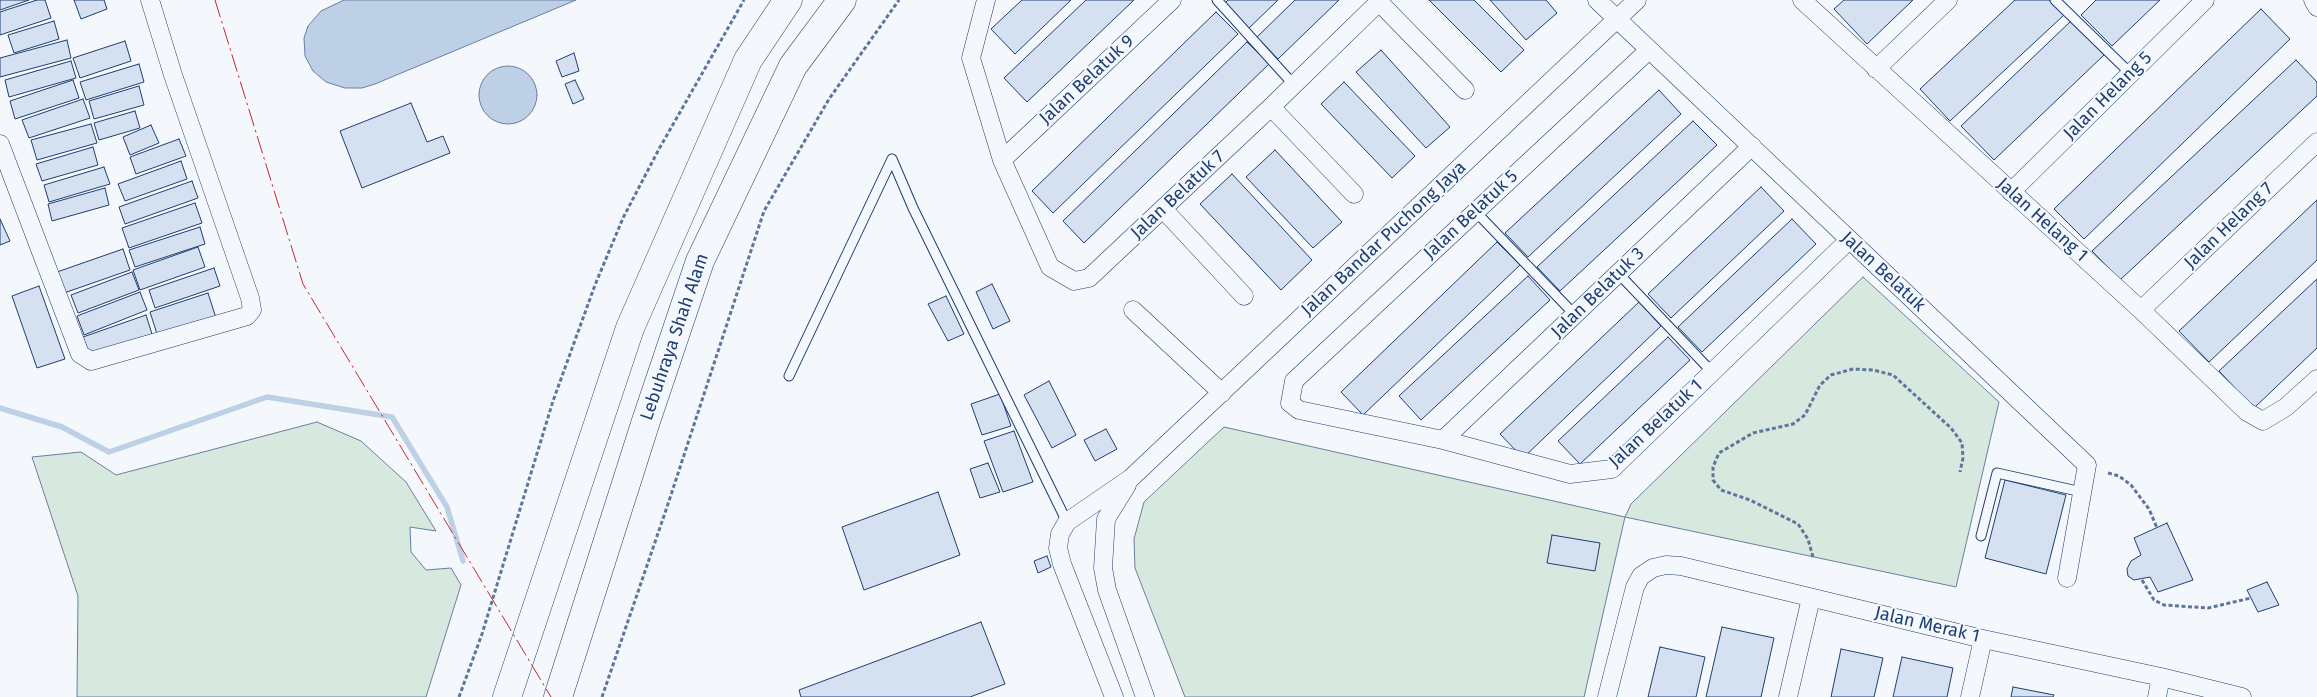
<!DOCTYPE html>
<html>
<head>
<meta charset="utf-8">
<style>
  body { margin:0 }
  canvas { display:block; background:#f4f7fb }
</style>
</head>
<body>
<canvas width="2317" height="697"></canvas>
<script>
const c = document.querySelector('canvas').getContext('2d');
c.lineJoin = 'round';
function paint(path, color) {
  c.fillStyle = color;
  c.fill(path, 'evenodd');
}
function shape(rows) {
  const path = new Path2D();
  for (const r of rows) {
    if (r.length === 3) {
      path.moveTo(r[0] + r[2], r[1]);
      path.arc(r[0], r[1], r[2], 0, 2 * Math.PI);
      continue;
    }
    path.moveTo(r[0], r[1]);
    for (let i = 2; i < r.length; i += 2) path.lineTo(r[i], r[i + 1]);
  }
  return path;
}
function strokePath(path, color, width, dash) {
  c.strokeStyle = color;
  c.lineWidth = width;
  c.lineCap = dash ? 'butt' : 'round';
  c.setLineDash(dash || []);
  c.stroke(path);
}
function write(font, color, halo, rows, align = 'center') {
  c.font = font + ' "Fira Sans",sans-serif';
  c.lineWidth = 4;
  c.setLineDash([]);
  c.textBaseline = 'middle';
  c.strokeStyle = halo;
  c.fillStyle = color;
  for (const [text, x, y, turn = 0] of rows) {
    c.save();
    c.translate(x, y);
    c.rotate((+turn || 0) * Math.PI / 180);
    c.textAlign = isNaN(turn) ? turn : align;
    if (halo) c.strokeText(text, 0, 0);
    c.fillText(text, 0, 0);
    c.restore();
  }
}
const green = shape([
  [1863,277,1999,402,1956,587,1625,517,1584,697,1185,697,1135,568,1134,539,1144,502,1224,427,1625,517,1631,504,1863,277],
  [317,422,361,441,406,482,436,531,410,527,411,552,426,570,451,568,461,585,426,697,77,697,78,596,32,457,81,452,116,475,317,422]
]);
paint(green, '#d7e8df');
strokePath(green, '#687fa3', 1);
const water = shape([
  [344,0,576,0,375,84,362,88,345,88,326,82,313,71,305,56,304,38,308,26,321,11,344,0],
  [508,95,29]
]);
paint(water, '#bed0e5');
strokePath(water, '#687fa3', 1);
strokePath(shape([
  [0,408,62,427,109,452,267,397,392,417,447,507,463,561]
]), '#bed0e5', 5.5);
const building = shape([
  [0,0,29,0,0,10,0,0],
  [37,0,45,0,51,18,0,35,0,12,37,0],
  [74,0,104,0,107,9,81,19,74,0],
  [1022,0,1071,0,1015,54,991,29,1022,0],
  [1086,0,1134,0,1027,102,1004,78,1086,0],
  [1228,0,1278,0,1247,30,1223,5,1228,0],
  [1295,0,1339,0,1278,59,1257,37,1295,0],
  [1429,0,1474,0,1524,50,1501,72,1429,0],
  [1490,0,1546,0,1557,13,1526,40,1490,0],
  [1844,0,1913,0,1867,44,1834,9,1844,0],
  [2015,0,2049,0,2064,15,1950,121,1920,89,2015,0],
  [2096,0,2160,0,2112,46,2081,15,2096,0],
  [2261,9,2290,39,2084,239,2054,209,2261,9],
  [1216,12,1238,34,1053,213,1032,191,1216,12],
  [54,21,59,39,14,53,8,35,54,21],
  [2071,21,2104,55,1994,160,1961,126,2071,21],
  [67,40,71,58,0,77,0,58,67,40],
  [125,41,131,61,80,78,73,58,125,41],
  [1247,42,1269,64,1084,243,1063,221,1247,42],
  [1381,50,1450,127,1426,148,1356,72,1381,50],
  [574,53,579,71,562,77,556,61,574,53],
  [2296,60,2317,82,2317,96,2120,280,2092,251,2296,60],
  [71,61,76,78,9,97,5,80,71,61],
  [139,64,144,82,86,100,80,82,139,64],
  [73,80,79,98,15,119,10,101,73,80],
  [575,80,584,99,573,104,565,84,575,80],
  [1344,82,1415,156,1392,178,1321,104,1344,82],
  [139,86,144,105,94,119,89,101,139,86],
  [1659,90,1681,114,1528,257,1505,233,1659,90],
  [83,99,90,118,29,138,22,120,83,99],
  [411,103,427,142,443,136,450,153,362,188,340,131,411,103],
  [135,111,140,128,99,140,94,123,135,111],
  [1693,121,1717,145,1560,291,1537,267,1693,121],
  [91,124,97,143,37,160,31,140,91,124],
  [151,125,159,143,130,155,123,137,151,125],
  [179,139,186,156,136,174,130,157,179,139],
  [93,147,98,165,42,181,36,164,93,147],
  [1275,150,1342,222,1313,248,1246,177,1275,150],
  [181,161,187,179,125,201,118,184,181,161],
  [104,167,110,184,49,202,44,185,104,167],
  [1232,174,1312,260,1281,290,1200,204,1232,174],
  [192,181,198,198,125,224,119,207,192,181],
  [1761,187,1784,211,1671,318,1648,294,1761,187],
  [105,188,109,205,52,221,48,204,105,188],
  [2317,200,2317,260,2209,362,2179,331,2317,200],
  [195,203,202,223,129,248,122,228,195,203],
  [0,219,10,241,0,245,0,219],
  [1792,219,1816,244,1702,352,1678,327,1792,219],
  [200,227,205,244,135,267,129,250,200,227],
  [1497,242,1520,265,1363,415,1341,392,1497,242],
  [198,247,205,267,140,290,133,270,198,247],
  [123,249,130,270,64,293,57,272,123,249],
  [214,268,220,286,155,308,149,290,214,268],
  [132,272,139,290,78,313,71,295,132,272],
  [1528,276,1550,300,1421,420,1399,396,1528,276],
  [2317,279,2317,348,2254,408,2219,371,2317,279],
  [992,284,1010,321,993,329,976,292,992,284],
  [39,286,65,359,37,368,12,296,39,286],
  [140,292,147,310,84,335,77,316,140,292],
  [208,293,216,318,158,337,150,312,208,293],
  [946,296,964,334,948,341,928,304,946,296],
  [1639,302,1661,326,1523,458,1500,434,1639,302],
  [146,315,152,334,90,356,83,337,146,315],
  [1668,337,1690,360,1580,464,1558,441,1668,337],
  [1049,381,1076,435,1052,448,1024,395,1049,381],
  [1000,394,1011,426,982,435,971,404,1000,394],
  [1106,429,1117,449,1095,461,1084,440,1106,429],
  [1014,431,1033,482,1003,492,984,441,1014,431],
  [988,463,1000,492,980,498,970,469,988,463],
  [2005,480,2066,495,2046,574,1985,558,2005,480],
  [938,492,960,555,864,590,842,527,938,492],
  [2167,523,2193,580,2158,592,2150,577,2134,580,2128,576,2127,569,2131,561,2141,555,2134,538,2167,523],
  [1552,535,1600,543,1595,571,1547,563,1552,535],
  [1047,556,1051,567,1038,573,1034,561,1047,556],
  [2267,582,2279,605,2258,612,2247,590,2267,582],
  [981,622,1005,684,970,697,801,697,799,690,981,622],
  [1722,627,1774,638,1761,697,1706,697,1722,627],
  [1660,647,1705,657,1696,697,1648,697,1660,647],
  [1841,649,1883,658,1874,697,1831,697,1841,649],
  [1902,657,1953,668,1947,697,1893,697,1902,657],
  [2013,687,2054,695,2053,697,2011,697,2013,687]
]);
paint(building, '#d5e0f0');
strokePath(building, '#1d3f73', 1);
const service = shape([
  [1217,0,1294,85],
  [2055,0,2131,74],
  [892,159,913,208,1067,522],
  [1475,211,1575,315],
  [1618,273,1712,372],
  [789,376,892,159],
  [1981,536,1997,473,2082,492]
]);
const minor = shape([
  [986,0,971,58,1002,160,1050,267,1074,281,1089,278,1271,107,1381,0],
  [1597,0,2087,465,2067,578],
  [1802,0,2141,310,2247,412,2263,421,2286,407,2317,379],
  [2313,0,2317,7],
  [1379,2,1465,90],
  [1649,50,1294,381,1290,403,1299,410,1443,440,1570,474,1612,469,1849,240],
  [1876,69,1948,0],
  [1271,107,1354,194],
  [0,144,80,354,91,361,247,316,252,310,250,298,173,75,150,0],
  [1002,160,1172,0],
  [2011,192,2205,0],
  [1163,209,1244,296],
  [1133,310,1222,393],
  [2141,310,2317,142],
  [1443,440,1752,146],
  [1127,485,1106,519,1103,568,1107,590,1145,697],
  [1114,697,1062,564,1058,548,1060,534,1067,522,1131,478,1637,0],
  [1607,697,1635,587,1641,576,1653,568,1666,565,1681,566,1983,639,2161,677,2242,697],
  [1788,697,1811,598],
  [1970,697,1983,639],
  [2157,697,2161,677]
]);
const motorway = shape([
  [507,697,630,328,748,60,788,0],
  [558,697,646,421,700,261,793,66,842,0]
]);
strokePath(service, '#1d3f73', 11);
strokePath(minor, '#1d3f73', 19);
strokePath(motorway, '#1d3f73', 29);
strokePath(shape([
  [2108,473,2119,476,2131,485,2149,509,2157,528],
  [1813,557,1808,539,1798,524,1750,500,1721,490,1713,480,1713,467,1719,453,1753,433,1793,424,1805,415,1820,385,1831,375,1853,369,1873,370,1893,375,1951,428,1962,443,1963,458,1960,472],
  [2142,580,2154,600,2164,605,2208,608,2251,598],
  [459,697,482,634,553,401,595,285,623,218,659,149,744,0],
  [602,697,667,507,764,211,829,99,899,0]
]), '#5e769c', 3, [4, 2.5]);
strokePath(service, '#f4f7fb', 9);
strokePath(minor, '#f4f7fb', 18);
strokePath(motorway, '#f4f7fb', 28);
strokePath(shape([
  [215,0,303,284,551,697]
]), '#c62828', 1, [18, 4, 2.5, 4]);
write('18px', '#1d3f73', '#f4f7fb', [
  ["Jalan Belatuk 9",1087,80,-43],
  ["Jalan Helang 5",2108,96,-45],
  ["Jalan Belatuk 7",1178,195,-43],
  ["Jalan Belatuk 5",1471,215,-43],
  ["Jalan Helang 1",2042,220,42],
  ["Jalan Helang 7",2229,226,-44],
  ["Jalan Bandar Puchong Jaya",1384,239,-43],
  ["Jalan Belatuk",1883,272,43],
  ["Jalan Belatuk 3",1598,293,-44],
  ["Lebuhraya Shah Alam",675,337,-71],
  ["Jalan Belatuk 1",1656,424,-43],
  ["Jalan Merak 1",1927,625,13]
]);
</script>
</body>
</html>
